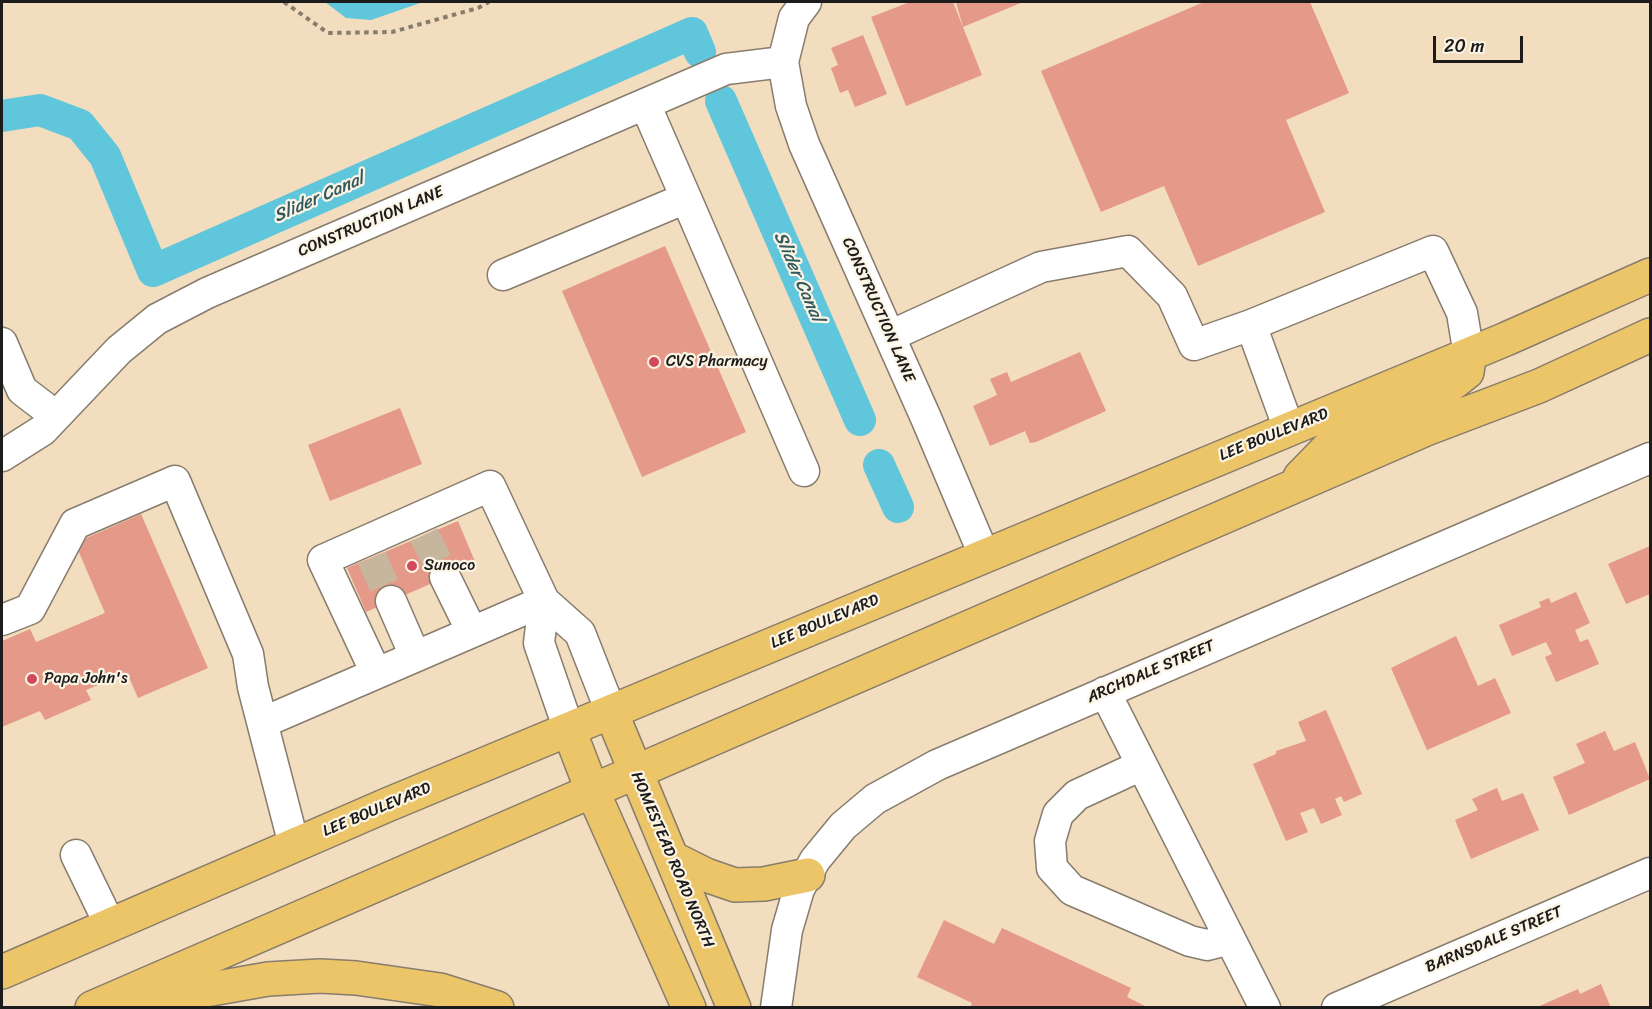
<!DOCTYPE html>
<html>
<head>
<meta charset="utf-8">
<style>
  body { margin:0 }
  #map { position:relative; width:1652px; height:1009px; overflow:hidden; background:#f2ddbe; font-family:Sriracha,sans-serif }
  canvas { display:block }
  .frame { position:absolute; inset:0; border:3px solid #1c1c1c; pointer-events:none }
  .scale { position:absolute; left:1433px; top:36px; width:90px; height:27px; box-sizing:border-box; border:3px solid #1c1c1c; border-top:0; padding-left:8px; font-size:18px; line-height:21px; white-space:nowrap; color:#1c1c1c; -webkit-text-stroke:4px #fcf5e5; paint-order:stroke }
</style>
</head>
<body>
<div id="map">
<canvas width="1652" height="1009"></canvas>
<div class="frame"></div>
<div class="scale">20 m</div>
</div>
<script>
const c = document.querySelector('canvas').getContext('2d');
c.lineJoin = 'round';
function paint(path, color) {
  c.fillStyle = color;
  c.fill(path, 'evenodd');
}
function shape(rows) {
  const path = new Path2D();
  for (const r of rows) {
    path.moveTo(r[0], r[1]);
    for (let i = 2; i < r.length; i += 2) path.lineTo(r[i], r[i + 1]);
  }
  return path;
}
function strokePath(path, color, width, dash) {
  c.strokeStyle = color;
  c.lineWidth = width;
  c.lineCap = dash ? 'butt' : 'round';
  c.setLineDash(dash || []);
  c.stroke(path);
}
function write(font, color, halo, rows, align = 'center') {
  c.font = font + ' Sriracha,sans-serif';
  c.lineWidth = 4.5;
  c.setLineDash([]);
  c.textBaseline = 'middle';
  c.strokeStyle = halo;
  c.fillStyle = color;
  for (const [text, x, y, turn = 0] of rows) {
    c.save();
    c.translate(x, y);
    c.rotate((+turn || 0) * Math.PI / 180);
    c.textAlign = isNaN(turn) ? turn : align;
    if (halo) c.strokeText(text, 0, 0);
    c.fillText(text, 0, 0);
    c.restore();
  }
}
paint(shape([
  [325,2,423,2,371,20,346,18]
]), '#5fc6dc');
strokePath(shape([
  [721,101,860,420],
  [2,116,40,110,80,125,105,156,153,271,692,33,700,52],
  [879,465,898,507]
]), '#5fc6dc', 32);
paint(shape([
  [910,2,953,2,982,75,906,106,871,17],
  [956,2,1023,2,963,27],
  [1204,2,1310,2,1349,93,1286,120,1325,212,1198,266,1164,186,1101,212,1041,71],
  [863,35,887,94,855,107,848,90,840,93,831,68,838,65,831,48],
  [665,246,746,432,642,477,562,291],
  [1080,352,1106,411,1036,442,1030,443,1025,431,990,446,973,406,997,395,990,379,1007,372,1011,382],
  [400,408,422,464,330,501,308,445],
  [141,514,208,668,138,698,127,673,86,690,91,700,45,720,40,711,2,727,2,641,30,629,36,642,105,613,75,543],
  [458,521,476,564,366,612,347,568],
  [1650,546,1650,594,1626,604,1608,564],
  [1576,592,1590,623,1575,630,1580,642,1588,639,1599,664,1556,682,1545,657,1552,654,1546,642,1512,656,1499,625,1541,607,1539,602,1549,598,1551,603],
  [1456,636,1478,686,1495,678,1511,713,1427,750,1391,668],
  [1326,710,1362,794,1344,802,1341,796,1335,799,1342,815,1321,824,1314,808,1300,813,1308,832,1286,841,1253,764,1276,754,1276,751,1306,741,1298,722],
  [1605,731,1614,751,1635,742,1650,779,1569,815,1553,777,1585,763,1576,744],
  [1497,788,1502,801,1523,793,1539,830,1471,859,1455,820,1478,810,1472,799],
  [944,920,994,944,1002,928,1131,988,1127,997,1149,1008,970,1008,972,1003,917,977],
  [1601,984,1611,1008,1535,1008,1578,989,1580,994]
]), '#e59988');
strokePath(shape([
  [424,535,445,577],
  [372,558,391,601]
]), '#c7b69e', 30, [30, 15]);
const minor = shape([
  [806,2,794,18,783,62,791,106,804,144,926,418,984,555],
  [686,198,804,471],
  [503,275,686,198,645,104],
  [890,336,1041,267,1128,251,1172,296,1194,345,1251,325],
  [2,343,22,390,56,416],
  [1289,429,1251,325,1433,251,1462,313,1469,355],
  [2,456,43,430,119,350,157,319,207,293,726,69,783,62],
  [445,577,472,632],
  [391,601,415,656],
  [544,601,539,643,569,730],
  [2,620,30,609,75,524,175,481,248,654,253,687,294,845],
  [376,673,323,560,490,486,544,601,580,633,611,712],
  [1105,692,1265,1008],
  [264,722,544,601],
  [1142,765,1077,795,1058,814,1050,841,1052,868,1072,890,1190,941,1207,945,1230,939],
  [76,855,110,925],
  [776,1008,787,930,799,889,815,860,843,826,875,799,937,765,1650,458],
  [1337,1008,1650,873]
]);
const major = shape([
  [1300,477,1335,441,1424,402,1449,386,1467,372,1469,359],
  [611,712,734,1008],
  [569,730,592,790,689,1008],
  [672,858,706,875,735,885,764,884,808,875],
  [2,972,387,805,1506,339,1650,275],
  [138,1002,268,979,320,976,356,978,440,990,497,1008],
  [92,1008,1426,429,1539,386,1650,335]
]);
strokePath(minor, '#877c6d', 33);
strokePath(major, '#877c6d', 36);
strokePath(shape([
  [284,2,328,33,392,32,478,8,489,2]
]), '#877c6d', 4, [4.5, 4.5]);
strokePath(minor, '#fff', 30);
strokePath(major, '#ecc569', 33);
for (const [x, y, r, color] of [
  [654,362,6,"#d1495b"],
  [412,566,6,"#d1495b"],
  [32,679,6,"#d1495b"]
]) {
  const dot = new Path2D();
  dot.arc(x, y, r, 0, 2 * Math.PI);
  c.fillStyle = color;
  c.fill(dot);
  strokePath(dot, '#fcf5e5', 2);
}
write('16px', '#1c1c1c', '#fcf5e5', [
  ["CONSTRUCTION LANE",371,222,-23],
  ["CONSTRUCTION LANE",878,310,66],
  ["LEE BOULEVARD",1274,435,-22],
  ["LEE BOULEVARD",825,622,-23],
  ["ARCHDALE STREET",1151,672,-23],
  ["LEE BOULEVARD",377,810,-23],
  ["HOMESTEAD ROAD NORTH",672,860,67],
  ["BARNSDALE STREET",1494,940,-23]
]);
write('16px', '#1c1c1c', '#fcf5e5', [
  ["CVS Pharmacy",666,362],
  ["Sunoco",424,566],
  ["Papa John's",44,679]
], 'left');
write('italic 18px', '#33585f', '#fcf5e5', [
  ["Slider Canal",319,198,-24],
  ["Slider Canal",798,277,66]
]);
</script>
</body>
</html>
